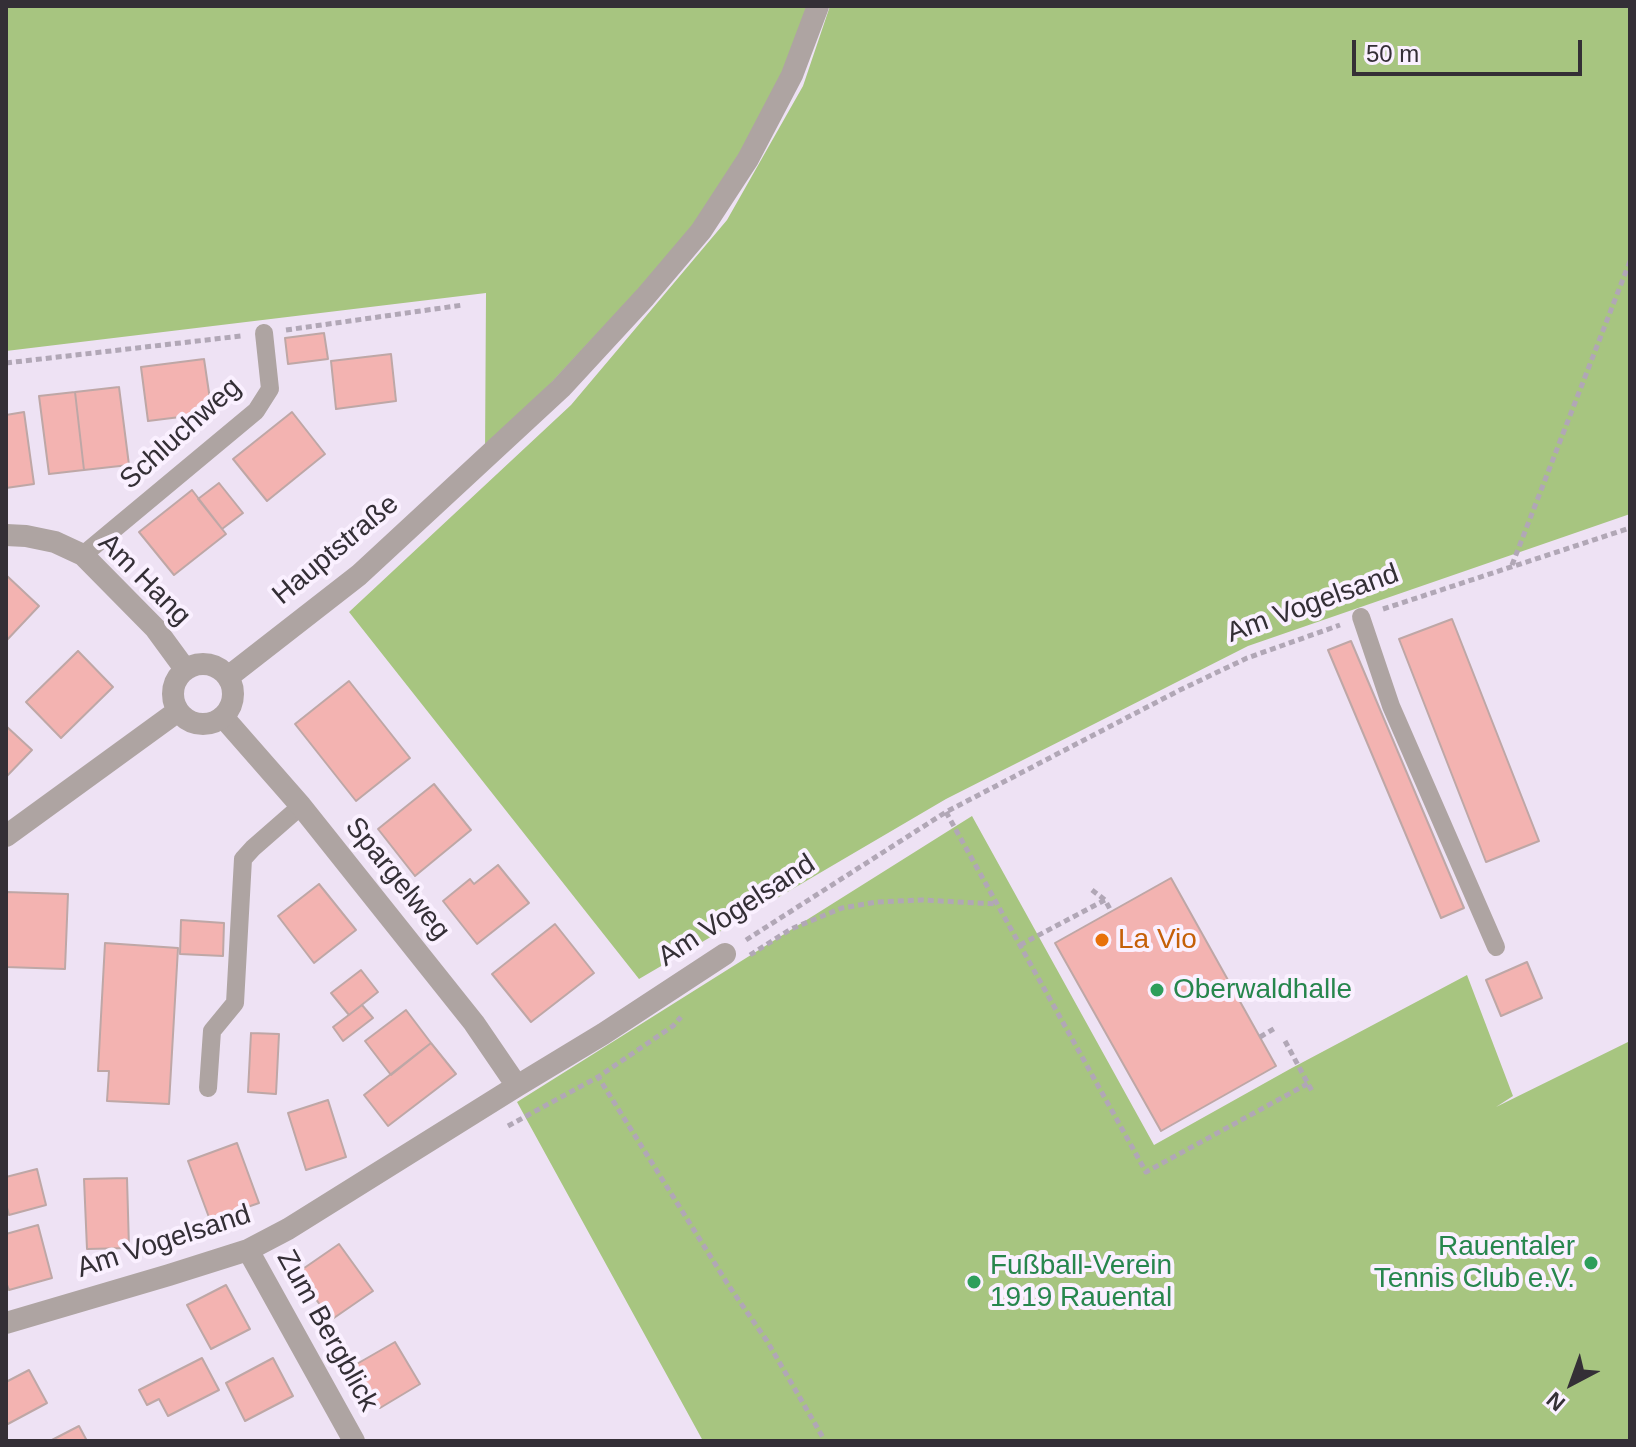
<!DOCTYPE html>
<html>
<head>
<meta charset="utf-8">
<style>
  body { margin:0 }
  #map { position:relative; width:1636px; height:1447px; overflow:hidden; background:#eee2f4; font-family:Helvetica,sans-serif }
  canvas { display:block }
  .frame { position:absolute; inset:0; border:8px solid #342f36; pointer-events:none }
  .north { position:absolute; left:1532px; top:1343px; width:80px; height:80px; -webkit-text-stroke:6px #faf0ff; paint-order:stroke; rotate:221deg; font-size:22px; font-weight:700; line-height:32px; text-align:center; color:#342f36 }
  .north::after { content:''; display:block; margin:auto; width:28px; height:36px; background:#342f36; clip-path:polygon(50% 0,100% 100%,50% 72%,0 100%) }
  .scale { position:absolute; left:1352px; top:40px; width:230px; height:36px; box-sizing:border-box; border:4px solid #342f36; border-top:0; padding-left:10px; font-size:24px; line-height:28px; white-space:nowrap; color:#342f36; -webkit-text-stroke:6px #faf0ff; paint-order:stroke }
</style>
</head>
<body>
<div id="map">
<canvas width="1636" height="1447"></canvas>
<div class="frame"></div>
<div class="north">N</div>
<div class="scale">50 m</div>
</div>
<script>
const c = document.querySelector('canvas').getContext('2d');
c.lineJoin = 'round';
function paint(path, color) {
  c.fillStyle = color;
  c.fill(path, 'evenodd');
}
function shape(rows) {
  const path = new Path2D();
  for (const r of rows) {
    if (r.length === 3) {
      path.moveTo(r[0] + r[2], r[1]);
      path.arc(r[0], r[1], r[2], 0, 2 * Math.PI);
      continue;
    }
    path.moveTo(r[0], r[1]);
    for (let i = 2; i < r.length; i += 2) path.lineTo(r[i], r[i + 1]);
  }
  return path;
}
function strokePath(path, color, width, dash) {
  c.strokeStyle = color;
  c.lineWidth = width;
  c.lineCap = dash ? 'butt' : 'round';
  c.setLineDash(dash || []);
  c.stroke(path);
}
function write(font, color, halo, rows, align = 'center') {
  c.font = font + ' Helvetica,sans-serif';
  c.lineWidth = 8;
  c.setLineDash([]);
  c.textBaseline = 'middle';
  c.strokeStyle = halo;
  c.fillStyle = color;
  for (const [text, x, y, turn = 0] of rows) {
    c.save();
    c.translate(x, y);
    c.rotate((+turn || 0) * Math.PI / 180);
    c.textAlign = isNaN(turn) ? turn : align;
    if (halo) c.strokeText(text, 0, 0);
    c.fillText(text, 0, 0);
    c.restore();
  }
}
paint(shape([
  [6,6,807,6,795,45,754,130,686,238,485,454,486,293,6,351],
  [830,6,1630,6,1630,514,1248,646,946,799,639,979,349,612,571,405,727,220,803,86],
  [972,816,1154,1145,1290,1069,1467,975,1513,1096,1496,1107,1630,1041,1630,1441,703,1441,517,1102]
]), '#a7c580');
const building = shape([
  [324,333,328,359,288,364,285,338,324,333],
  [391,354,396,401,336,409,331,361,391,354],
  [204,359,212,413,148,421,141,367,204,359],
  [119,387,129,465,84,470,75,392,119,387],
  [75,392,84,470,49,474,39,396,75,392],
  [24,412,34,484,6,488,6,415,24,412],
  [292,412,325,454,267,501,233,459,292,412],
  [219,483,243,513,222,529,198,499,219,483],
  [192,490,226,534,174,575,139,532,192,490],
  [6,575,39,606,6,641,6,575],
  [1452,619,1539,841,1486,862,1399,639,1452,619],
  [1351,641,1464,908,1441,918,1328,650,1351,641],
  [78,651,113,687,61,738,26,702,78,651],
  [349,681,410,758,356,801,295,724,349,681],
  [6,726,32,750,6,777,6,726],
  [434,784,471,830,415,876,378,829,434,784],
  [498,865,529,903,477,944,443,901,470,879,474,884,498,865],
  [1171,878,1276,1066,1161,1131,1055,943,1171,878],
  [319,884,356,930,314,963,278,916,319,884],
  [6,892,68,894,65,969,6,967,6,892],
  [181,920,224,923,223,956,180,954,181,920],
  [555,924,594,973,531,1022,492,974,555,924],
  [105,943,178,948,169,1104,107,1101,109,1071,98,1071,105,943],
  [1527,962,1542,998,1501,1016,1486,980,1527,962],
  [361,970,378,992,349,1015,331,993,361,970],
  [362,1005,373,1018,343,1041,333,1027,362,1005],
  [406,1010,431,1043,391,1075,365,1041,406,1010],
  [251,1033,279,1034,276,1094,248,1092,251,1033],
  [431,1043,456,1074,388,1126,364,1095,431,1043],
  [328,1100,346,1157,306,1170,288,1113,328,1100],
  [237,1143,259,1203,210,1220,188,1161,237,1143],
  [37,1169,46,1205,9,1215,6,1204,6,1177,37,1169],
  [127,1178,129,1248,87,1249,84,1179,127,1178],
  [38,1225,52,1278,9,1290,6,1282,6,1234,38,1225],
  [339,1244,373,1291,331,1320,297,1273,339,1244],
  [226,1285,250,1329,211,1349,187,1305,226,1285],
  [395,1342,420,1384,380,1408,355,1365,395,1342],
  [202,1358,219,1390,168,1416,159,1399,147,1405,139,1390,202,1358],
  [273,1358,293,1396,245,1421,226,1383,273,1358],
  [29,1370,47,1403,6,1425,6,1382,29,1370],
  [79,1426,87,1441,50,1441,79,1426]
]);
paint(building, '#f3b3b1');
strokePath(building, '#bea7a6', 2);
strokePath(shape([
  [286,330,463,305],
  [6,363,241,336],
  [1512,565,1630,261],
  [1383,609,1630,528],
  [946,812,1146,1172,1309,1083],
  [1092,890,1105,900,1111,911],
  [746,940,946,812,1178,691,1247,658,1340,625],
  [1020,945,1105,900],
  [750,955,791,929,842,908,877,902,922,900,997,904],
  [1260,1037,1277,1027],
  [1285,1041,1313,1093],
  [597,1075,729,1286,767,1341,825,1441],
  [508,1126,598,1077,673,1026,681,1017]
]), '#b1a7b6', 5, [6, 4]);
strokePath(shape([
  [83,555,256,411,270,389,264,333],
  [1361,617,1391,706,1496,947],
  [208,1088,212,1031,235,1003,243,859,253,848,301,806]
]), '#aea4a2', 18);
strokePath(shape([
  [6,535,26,536,55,542,83,555,155,628,185,669],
  [223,717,301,806,474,1023,517,1086],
  [248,1250,354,1441],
  [6,1323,169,1275,248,1250,288,1229,517,1086,603,1034,725,954]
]), '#aea4a2', 22);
strokePath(shape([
  [203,694,30],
  [228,677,359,575,561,388,645,297,701,231,748,159,792,75,818,6],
  [6,836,178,711]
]), '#aea4a2', 22);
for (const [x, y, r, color] of [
  [1102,940,8,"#e8710a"],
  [1157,990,8,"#2e9e5b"],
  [1591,1263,8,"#2e9e5b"],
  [974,1282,8,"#2e9e5b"]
]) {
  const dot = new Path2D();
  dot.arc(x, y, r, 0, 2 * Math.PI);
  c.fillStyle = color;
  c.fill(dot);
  strokePath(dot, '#faf0ff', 3);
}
write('28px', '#342f36', '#faf0ff', [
  ["Schluchweg",181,434,-42],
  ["Hauptstraße",336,550,-40],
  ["Am Hang",144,580,45],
  ["Am Vogelsand",1313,604,-20],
  ["Spargelweg",397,879,51],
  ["Am Vogelsand",737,911,-33],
  ["Am Vogelsand",164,1242,-18],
  ["Zum Bergblick",327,1331,61]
]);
write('28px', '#c56008', '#faf0ff', [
  ["La Vio",1118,940]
], 'left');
write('28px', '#27864d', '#faf0ff', [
  ["Oberwaldhalle",1173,990],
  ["Rauentaler",1575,1247,"right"],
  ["Tennis Club e.V.",1575,1279,"right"],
  ["Fußball-Verein",990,1266],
  ["1919 Rauental",990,1298]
], 'left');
</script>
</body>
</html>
